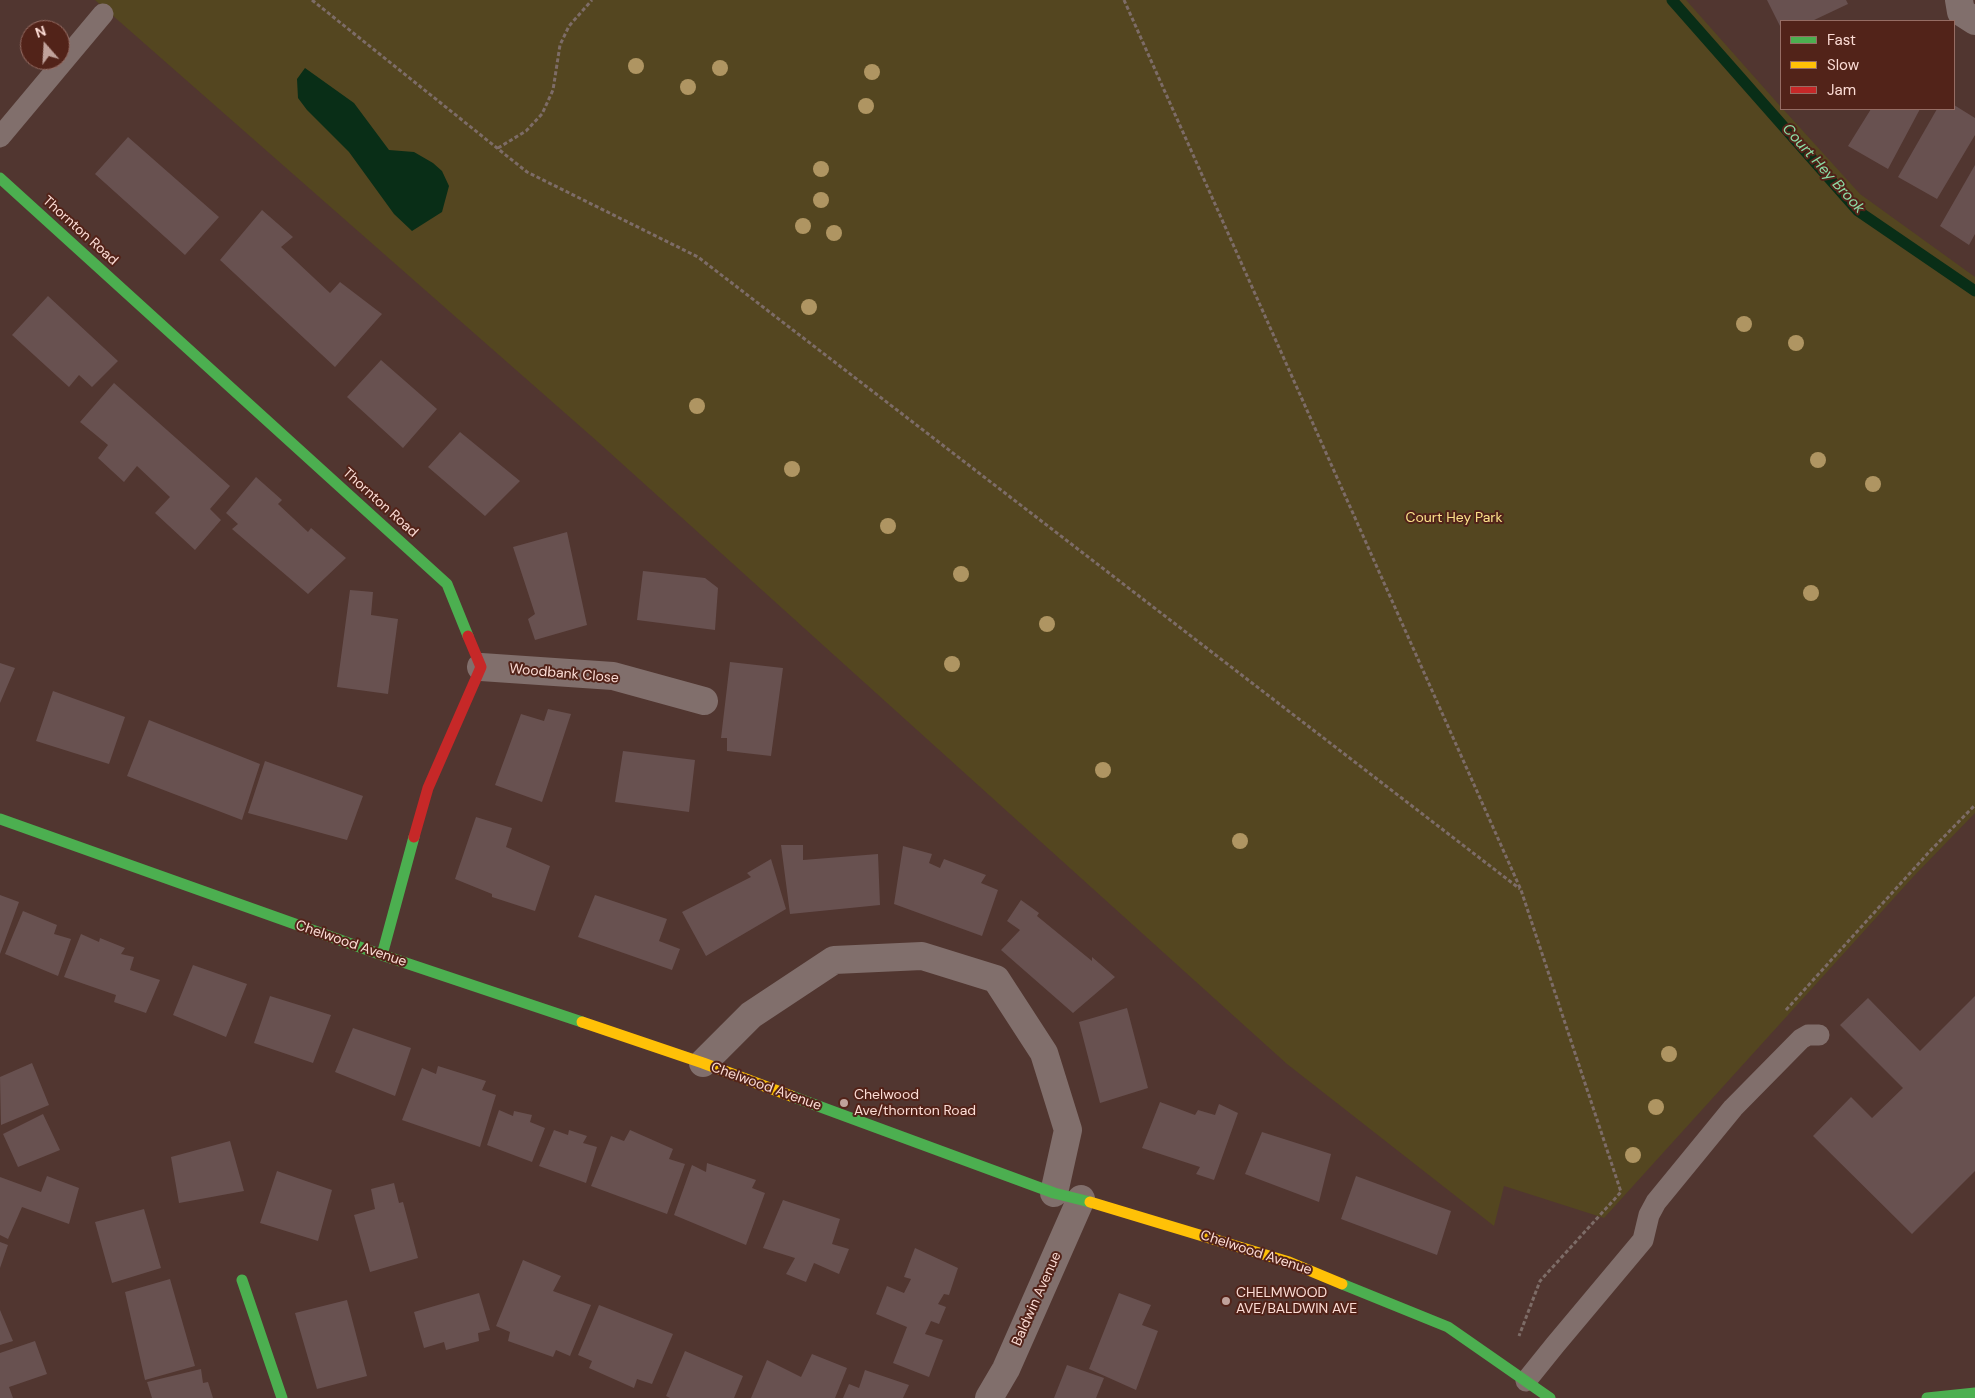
<!DOCTYPE html>
<html>
<head>
<meta charset="utf-8">
<style>
  body { margin:0 }
  #map { position:relative; width:1975px; height:1398px; overflow:hidden; background:#513630; font-family:"DM Sans",sans-serif }
  canvas { display:block }
  .legend { position:absolute; left:1780px; top:20px; width:175px; height:90px; box-sizing:border-box; background:#522319; border:1px solid #966d64; margin:0; padding:6px 9px; list-style:none; font-size:15px; color:#fcdcd5 }
  .legend li { display:flex; align-items:center; gap:10px; height:25px }
  .legend b { width:25px; border:1px solid #966d64 }
  .north { position:absolute; left:20px; top:20px; width:50px; height:50px; box-sizing:border-box; background:#522319; border:1px solid #966d64; border-radius:50%; rotate:341deg; font-size:14px; font-weight:700; line-height:20px; text-align:center; color:#fcdcd5 }
  .north::after { content:''; display:block; margin:auto; width:18px; height:22px; background:#c0a29b; clip-path:polygon(50% 0,100% 100%,50% 72%,0 100%) }
</style>
</head>
<body>
<div id="map">
<canvas width="1975" height="1398"></canvas>
<ul class="legend">
<li><b style="height:6px;background:#4caf50"></b>Fast</li>
<li><b style="height:6px;background:#ffc107"></b>Slow</li>
<li><b style="height:6px;background:#c62828"></b>Jam</li>
</ul>
<div class="north">N</div>
</div>
<script>
const c = document.querySelector('canvas').getContext('2d');
c.lineJoin = 'round';
function paint(path, color) {
  c.fillStyle = color;
  c.fill(path, 'evenodd');
}
function shape(rows) {
  const path = new Path2D();
  for (const r of rows) {
    path.moveTo(r[0], r[1]);
    for (let i = 2; i < r.length; i += 2) path.lineTo(r[i], r[i + 1]);
  }
  return path;
}
function strokePath(path, color, width, dash) {
  c.strokeStyle = color;
  c.lineWidth = width;
  c.lineCap = dash ? 'butt' : 'round';
  c.setLineDash(dash || []);
  c.stroke(path);
}
function write(font, color, halo, rows, align = 'center') {
  c.font = font + ' "DM Sans",sans-serif';
  c.lineWidth = 4;
  c.setLineDash([]);
  c.textBaseline = 'middle';
  c.strokeStyle = halo;
  c.fillStyle = color;
  for (const [text, x, y, turn = 0] of rows) {
    c.save();
    c.translate(x, y);
    c.rotate((+turn || 0) * Math.PI / 180);
    c.textAlign = isNaN(turn) ? turn : align;
    if (halo) c.strokeText(text, 0, 0);
    c.fillText(text, 0, 0);
    c.restore();
  }
}
paint(shape([
  [95,0,1686,0,1781,107,1781,109,1783,109,1860,194,1975,277,1975,813,1913,877,1604,1218,1504,1186,1494,1226,1287,1064,598,442]
]), '#544620');
paint(shape([
  [305,68,354,103,389,150,414,152,433,163,442,171,449,186,442,212,412,231,394,214,349,152,307,110,298,98,297,79]
]), '#092e17');
strokePath(shape([
  [1672,0,1858,211,1975,291]
]), '#092e17', 11);
paint(shape([
  [1767,0,1846,0,1848,4,1812,21,1781,21,1781,28],
  [1954,105,1975,118,1975,135,1937,199,1898,177,1937,109,1954,109],
  [1871,109,1920,109,1888,169,1848,146],
  [128,137,219,217,185,255,95,174],
  [1975,165,1975,234,1969,245,1940,226],
  [262,210,293,237,281,247,330,293,340,282,382,314,335,367,220,260],
  [48,296,118,361,92,387,79,375,69,387,12,335],
  [381,360,437,409,403,448,347,397],
  [114,383,230,486,210,509,221,520,195,550,155,513,170,497,137,466,124,482,98,458,108,445,80,422],
  [460,432,520,481,485,516,428,467],
  [256,477,282,500,278,504,308,532,311,528,346,558,308,594,232,529,238,524,226,513],
  [567,532,587,625,535,640,528,619,535,614,513,547],
  [643,571,705,578,718,588,715,630,637,620],
  [350,590,373,592,371,615,398,619,388,694,337,687],
  [730,662,783,668,771,756,727,751,727,738,721,738],
  [0,663,15,668,0,703],
  [53,691,125,717,109,764,36,741],
  [548,709,571,714,542,802,495,785,521,714,544,721],
  [149,720,260,764,242,820,127,776],
  [623,751,695,760,689,812,615,802],
  [265,761,363,796,347,840,248,813],
  [476,817,512,828,506,847,550,866,535,911,492,897,492,894,455,879],
  [781,845,803,845,803,860,878,854,880,905,790,914],
  [903,846,932,854,929,863,940,868,944,859,986,875,981,883,998,890,982,936,894,904],
  [771,859,786,909,706,956,682,912,751,877,747,873],
  [0,895,19,902,0,954],
  [595,895,667,919,659,941,680,949,672,970,578,937],
  [1021,900,1039,913,1037,916,1092,961,1092,957,1115,977,1073,1013,1001,950,1020,930,1007,921],
  [23,911,57,925,54,934,71,939,58,976,5,954],
  [81,934,99,942,100,938,125,948,121,954,134,957,130,970,160,980,146,1013,114,1002,116,995,64,977],
  [193,965,247,984,226,1037,173,1015],
  [270,996,331,1015,313,1063,254,1043],
  [1975,996,1975,1171,1912,1234,1813,1136,1851,1097,1872,1118,1903,1088,1840,1025,1868,998,1920,1051],
  [1127,1008,1148,1088,1100,1103,1079,1022],
  [353,1028,411,1048,395,1096,335,1072],
  [32,1063,49,1105,1,1125,0,1077],
  [438,1066,486,1081,482,1090,496,1095,480,1147,402,1120,422,1068,436,1074],
  [1160,1102,1195,1115,1198,1110,1215,1115,1219,1104,1238,1113,1214,1180,1196,1174,1200,1167,1142,1148],
  [499,1110,513,1116,514,1111,532,1115,530,1122,545,1128,532,1162,487,1145],
  [43,1114,60,1150,18,1167,3,1134],
  [554,1130,568,1135,569,1130,587,1136,583,1143,597,1147,586,1183,539,1166],
  [630,1130,673,1149,669,1159,685,1164,667,1214,591,1186,611,1136,624,1141],
  [1262,1132,1331,1154,1319,1202,1245,1174],
  [230,1141,244,1191,179,1203,171,1157],
  [707,1163,756,1180,752,1188,765,1193,746,1245,674,1215,692,1165,706,1172],
  [277,1171,332,1190,318,1241,260,1223],
  [47,1176,79,1188,69,1224,22,1207,8,1239,0,1235,0,1177,41,1192],
  [1356,1176,1451,1211,1437,1255,1341,1219],
  [394,1183,399,1203,403,1202,418,1258,370,1272,354,1215,375,1209,371,1189],
  [783,1200,840,1219,832,1244,849,1249,839,1274,814,1263,806,1282,786,1274,795,1258,763,1248],
  [144,1209,161,1268,112,1283,95,1222],
  [0,1242,8,1245,0,1268],
  [915,1248,958,1268,949,1295,944,1294,938,1304,946,1307,939,1324,931,1321,925,1334,943,1340,929,1377,893,1363,907,1327,876,1314,887,1286,904,1293,911,1279,904,1277],
  [523,1260,561,1276,553,1291,591,1305,570,1356,556,1350,553,1357,508,1341,510,1332,496,1326],
  [170,1279,195,1366,145,1380,125,1292],
  [479,1293,490,1330,478,1333,479,1341,446,1350,444,1342,424,1348,414,1312],
  [1119,1293,1151,1305,1142,1325,1158,1331,1136,1390,1089,1369],
  [347,1300,367,1376,317,1389,295,1313],
  [599,1305,673,1334,652,1384,637,1379,634,1388,589,1368,592,1361,578,1355],
  [0,1310,13,1341,0,1345],
  [35,1341,47,1374,9,1387,13,1398,0,1398,0,1353],
  [685,1351,743,1376,734,1398,670,1398,666,1396],
  [812,1354,847,1368,835,1398,751,1398,767,1360,801,1377],
  [1067,1365,1104,1378,1096,1398,1054,1398],
  [201,1369,203,1383,208,1382,213,1398,152,1398,147,1382],
  [865,1370,909,1385,903,1398,843,1398,849,1384,859,1388]
]), '#685150');
strokePath(shape([
  [312,0,527,172,698,257,1520,889],
  [1124,0,1521,890,1621,1192,1540,1281,1519,1336],
  [498,148,526,131,542,114,553,90,560,45,569,26,592,0],
  [1786,1010,1930,851,1975,805]
]), '#7d6c67', 3, [4, 2.5]);
strokePath(shape([
  [0,137,103,14],
  [1526,1381,1555,1345,1643,1240,1649,1215,1656,1202,1733,1108,1801,1039,1808,1035,1819,1035]
]), '#816f6c', 21);
strokePath(shape([
  [1959,0,1961,12,1975,21],
  [481,667,613,676,704,701],
  [703,1063,751,1015,834,960,922,956,996,979,1044,1053,1068,1130,1054,1193],
  [989,1398,1006,1369,1081,1199]
]), '#816f6c', 28);
strokePath(shape([
  [0,178,447,584,468,636],
  [0,819,382,955,582,1022],
  [382,955,414,837],
  [791,1096,1054,1193,1090,1202],
  [242,1280,282,1398],
  [1342,1284,1448,1327,1550,1398],
  [1927,1398,1975,1393]
]), '#4caf50', 11);
strokePath(shape([
  [582,1022,703,1063,791,1096],
  [1090,1202,1289,1262,1342,1284]
]), '#ffc107', 11);
strokePath(shape([
  [414,837,428,788,481,667,468,636]
]), '#c62828', 11);
c.fillStyle = '#af9562';
for (const [x, y] of [
  [636,66],
  [720,68],
  [872,72],
  [688,87],
  [866,106],
  [821,169],
  [821,200],
  [803,226],
  [834,233],
  [809,307],
  [1744,324],
  [1796,343],
  [697,406],
  [1818,460],
  [792,469],
  [1873,484],
  [888,526],
  [961,574],
  [1811,593],
  [1047,624],
  [952,664],
  [1103,770],
  [1240,841],
  [1669,1054],
  [1656,1107],
  [1633,1155]
]) {
  c.beginPath();
  c.arc(x, y, 8, 0, 2 * Math.PI);
  c.fill();
}
for (const [x, y, r, color] of [
  [844,1103,5,"#c0a29b"],
  [1226,1301,5,"#c0a29b"]
]) {
  const dot = new Path2D();
  dot.arc(x, y, r, 0, 2 * Math.PI);
  c.fillStyle = color;
  c.fill(dot);
  strokePath(dot, '#522319', 2);
}
write('14px', '#fcdcd5', '#522319', [
  ["Thornton Road",80,231,42],
  ["Thornton Road",380,503,42],
  ["Woodbank Close",564,674,5],
  ["Chelwood Avenue",351,944,19],
  ["Chelwood Avenue",766,1087,20],
  ["Chelwood Avenue",1256,1253,18],
  ["Baldwin Avenue",1037,1299,-66]
]);
write('14px', '#fce28b', '#522319', [
  ["Court Hey Park",1454,518]
]);
write('14px', '#fcdcd5', '#522319', [
  ["Chelwood",854,1095],
  ["Ave/thornton Road",854,1111],
  ["CHELMWOOD",1236,1293],
  ["AVE/BALDWIN AVE",1236,1309]
], 'left');
write('italic 15px', '#8ddda6', '#522319', [
  ["Court Hey Brook",1823,169,48]
]);
</script>
</body>
</html>
